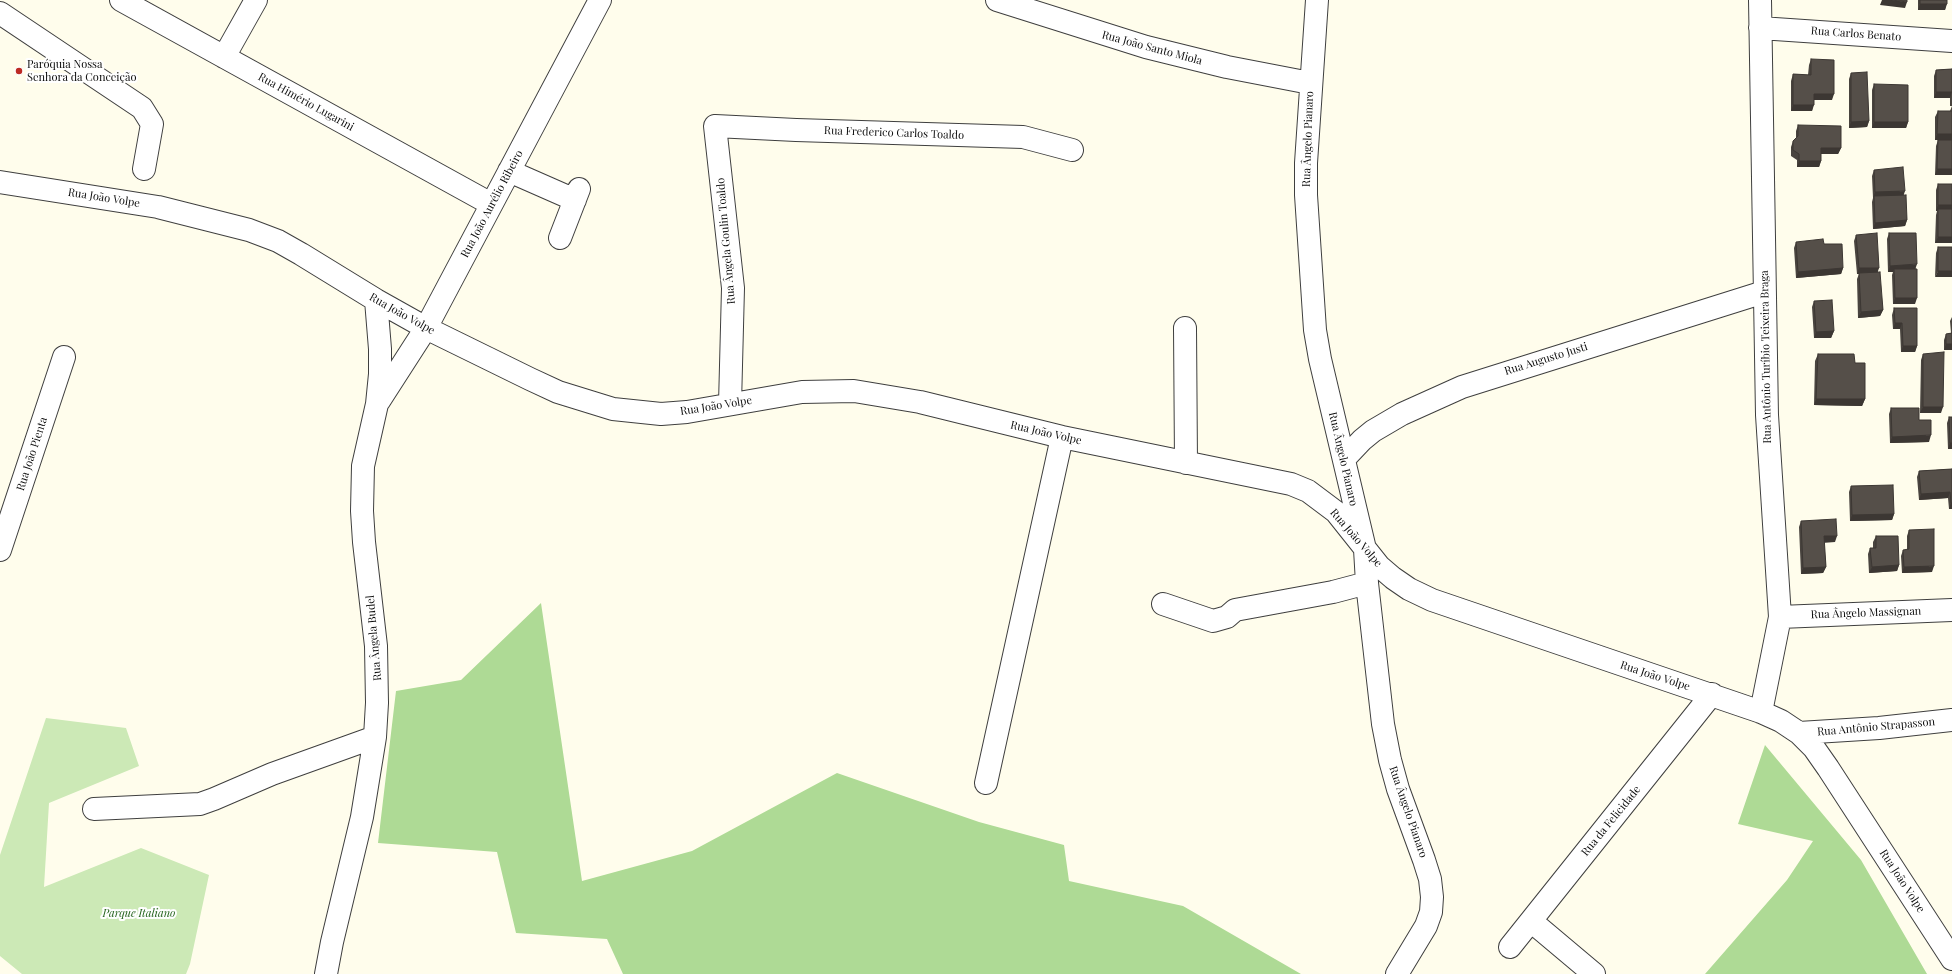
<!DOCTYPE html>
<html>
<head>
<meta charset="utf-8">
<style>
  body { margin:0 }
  canvas { display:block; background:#fffdec }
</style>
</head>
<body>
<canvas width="1952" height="974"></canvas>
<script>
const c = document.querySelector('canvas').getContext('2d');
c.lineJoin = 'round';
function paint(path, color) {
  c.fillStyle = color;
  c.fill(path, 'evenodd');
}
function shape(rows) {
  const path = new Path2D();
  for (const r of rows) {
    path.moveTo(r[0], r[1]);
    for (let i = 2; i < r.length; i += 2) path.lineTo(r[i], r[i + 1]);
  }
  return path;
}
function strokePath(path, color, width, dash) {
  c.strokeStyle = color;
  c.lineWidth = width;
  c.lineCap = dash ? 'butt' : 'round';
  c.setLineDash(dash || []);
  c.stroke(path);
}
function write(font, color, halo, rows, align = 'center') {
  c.font = font + ' "Playfair Display",serif';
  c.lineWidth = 4;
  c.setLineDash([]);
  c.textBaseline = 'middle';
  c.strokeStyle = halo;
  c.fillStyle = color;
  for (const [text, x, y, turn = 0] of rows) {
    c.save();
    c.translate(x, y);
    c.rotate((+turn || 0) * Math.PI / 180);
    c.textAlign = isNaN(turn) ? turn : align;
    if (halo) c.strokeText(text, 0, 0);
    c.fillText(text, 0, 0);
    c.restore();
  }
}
paint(shape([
  [46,718,126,728,139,766,49,803,44,887,141,848,209,875,190,964,186,974,22,974,0,956,0,855]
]), '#cce9b6');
paint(shape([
  [541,603,582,881,692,851,837,773,979,822,1064,845,1069,881,1183,906,1301,974,623,974,607,939,516,933,497,852,378,843,396,691,461,680],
  [1765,745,1861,860,1927,974,1705,974,1787,880,1813,841,1738,824]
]), '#aeda95');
const minor = shape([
  [121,0,491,204],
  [997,0,1146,47,1227,67,1310,83],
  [1317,0,1306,163,1306,195,1315,330,1320,359,1365,549,1367,583,1383,724,1390,760,1398,789,1424,860,1430,879,1432,897,1431,912,1426,926,1397,974],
  [1760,0,1767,415,1780,617,1761,712],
  [0,13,142,108,152,124,144,169],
  [1760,28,1952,41],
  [224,57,256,0],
  [509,171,575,200],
  [0,182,158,207,249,230,278,241,301,254,376,300,426,328,530,379,558,392,613,409,661,414,687,412,802,392,854,391,920,402,1062,437,1291,484,1308,491,1336,512,1379,566,1393,578,1409,589,1432,600,1761,712,1781,721,1799,733,1814,748,1828,768,1952,959],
  [560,238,579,189],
  [1185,328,1186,463],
  [379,401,426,328,600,0],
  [730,404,733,288,715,126,796,130,1023,137,1072,150],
  [1344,459,1362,440,1373,431,1402,414,1462,387,1764,292],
  [0,550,64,357],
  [1163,604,1213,621,1227,617,1235,610,1333,592,1367,583],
  [1780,617,1952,610],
  [1799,733,1879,728,1952,720],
  [986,783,1062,437],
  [94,809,200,804,214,799,272,774,375,737],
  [1531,921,1594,974],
  [1510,947,1712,694],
  [326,974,332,942,362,817,375,737,377,703,376,646,364,542,362,511,363,466,377,404,380,374,380,349,376,300]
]);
strokePath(minor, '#3f3f3f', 24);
strokePath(minor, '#fff', 22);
paint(shape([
  [1918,0,1947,0,1945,10,1918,10],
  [1811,59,1832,100,1814,100,1812,111,1791,111,1791,81,1793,74,1808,75,1809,65],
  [1952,69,1952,175,1935,175,1936,146,1938,140,1935,140,1935,117,1938,111,1950,111,1952,106,1950,106,1950,98,1934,98,1934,76,1936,70],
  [1851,73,1869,121,1867,127,1849,128,1849,79],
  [1874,84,1908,122,1906,128,1872,128,1872,90],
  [1798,125,1841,148,1838,154,1821,154,1821,161,1819,167,1797,167,1797,160,1791,156,1791,147,1793,141,1796,138,1796,131],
  [1874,170,1904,195,1907,220,1905,226,1873,229,1872,202,1873,198,1872,176],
  [1938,184,1952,243,1935,243,1936,215,1937,211,1936,211,1936,190],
  [1889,233,1916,269,1915,304,1893,304,1892,275,1893,272,1888,272,1887,239],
  [1856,235,1878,272,1883,310,1880,316,1858,318,1857,279,1859,274,1857,274,1854,241],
  [1796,242,1824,244,1843,268,1841,274,1796,278,1794,248],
  [1938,247,1952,247,1935,277,1936,253],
  [1814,301,1834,331,1831,338,1814,338,1812,307],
  [1894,308,1917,346,1915,352,1901,352,1900,329,1893,329,1892,315],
  [1952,317,1952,350,1944,350,1944,340,1946,334,1951,333,1950,321],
  [1818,354,1855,363,1865,399,1862,406,1814,405,1815,361],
  [1923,354,1941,413,1920,413,1921,360],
  [1891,408,1919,420,1929,442,1890,443,1889,414],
  [1949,417,1952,417,1952,449,1948,449,1947,423],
  [1952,469,1952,509,1949,509,1948,498,1919,500,1917,477,1919,471],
  [1851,486,1894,514,1892,520,1850,521,1849,492],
  [1801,521,1835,542,1824,542,1826,567,1823,573,1801,574,1799,527],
  [1909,530,1932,572,1902,573,1901,556,1903,550,1907,550,1907,536],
  [1876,536,1899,565,1897,571,1869,573,1868,554,1870,548,1873,548,1873,542]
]), '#49443f');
paint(shape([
  [1882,0,1892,0,1907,2,1905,8,1880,5],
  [1920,4,1947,4,1945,10,1918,10],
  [1936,92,1952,92,1950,98,1934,98],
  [1814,94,1834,94,1832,100,1812,100],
  [1793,105,1814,105,1812,111,1791,111],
  [1869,121,1867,127,1849,128,1851,122],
  [1874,122,1908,122,1906,128,1872,128],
  [1937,134,1952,134,1952,140,1935,140],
  [1821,148,1841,148,1838,154,1819,154],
  [1799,161,1821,161,1819,167,1797,167],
  [1937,169,1952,169,1952,175,1935,175],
  [1905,191,1903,197,1874,196,1873,198,1875,192],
  [1938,205,1952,205,1952,211,1938,209,1937,211,1936,211],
  [1907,220,1905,226,1873,229,1875,223],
  [1938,237,1952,237,1952,243,1935,243],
  [1917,264,1915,270,1894,269,1893,272,1888,272,1890,266],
  [1843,268,1841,274,1796,278,1798,272],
  [1859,268,1879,268,1877,274,1859,273,1859,274,1857,274],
  [1938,271,1952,271,1952,277,1935,277],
  [1895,298,1917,298,1915,304,1893,304],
  [1883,310,1880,316,1858,318,1861,312],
  [1895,323,1902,323,1900,329,1893,329],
  [1834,331,1831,338,1814,338,1816,332],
  [1946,344,1952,344,1952,350,1944,350],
  [1903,346,1917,346,1915,352,1901,352],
  [1816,399,1865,399,1862,406,1814,405],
  [1923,407,1943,407,1941,413,1920,413],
  [1931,435,1929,442,1890,443,1892,437],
  [1950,443,1952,443,1952,449,1948,449],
  [1950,492,1948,498,1919,500,1921,494],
  [1951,503,1952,503,1952,509,1949,509],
  [1894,514,1892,520,1850,521,1852,515],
  [1824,536,1837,536,1835,542,1822,543],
  [1899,565,1897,571,1869,573,1872,567],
  [1934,566,1932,572,1902,573,1904,567],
  [1826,567,1823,573,1801,574,1803,568]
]), '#3c3733');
const building = shape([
  [1892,0,1907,0,1907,2,1892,0],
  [1920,0,1947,0,1947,4,1920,4,1920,0],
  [1811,59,1834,60,1834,94,1814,94,1814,105,1793,105,1793,74,1811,75,1811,59],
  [1952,69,1952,92,1936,92,1936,70,1952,69],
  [1867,72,1869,121,1851,122,1851,73,1867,72],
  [1874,84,1908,85,1908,122,1874,122,1874,84],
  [1938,111,1952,111,1952,134,1937,134,1938,111],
  [1798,125,1841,126,1841,148,1821,148,1821,161,1799,161,1799,154,1793,150,1793,141,1798,136,1798,125],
  [1938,140,1952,140,1952,169,1937,169,1938,140],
  [1903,167,1905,191,1875,192,1874,170,1903,167],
  [1938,184,1952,184,1952,205,1938,205,1938,184],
  [1906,195,1907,220,1875,223,1874,196,1906,195],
  [1938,209,1952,209,1952,237,1938,237,1938,209],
  [1877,233,1879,268,1859,268,1856,235,1877,233],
  [1889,233,1916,233,1917,264,1890,266,1889,233],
  [1823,239,1824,244,1842,244,1843,268,1798,272,1796,242,1823,239],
  [1938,247,1952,247,1952,271,1938,271,1938,247],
  [1894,269,1917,269,1917,298,1895,298,1894,269],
  [1880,272,1883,310,1861,312,1859,273,1880,272],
  [1832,300,1834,331,1816,332,1814,301,1832,300],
  [1894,308,1917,308,1917,346,1903,346,1902,323,1895,323,1894,308],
  [1952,333,1952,344,1946,344,1946,334,1952,333],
  [1944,352,1943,407,1923,407,1923,354,1944,352],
  [1818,354,1854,354,1855,363,1865,363,1865,399,1816,399,1818,354],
  [1891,408,1919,408,1919,420,1931,420,1931,435,1892,437,1891,408],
  [1949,417,1952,417,1952,443,1950,443,1949,417],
  [1952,469,1952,503,1951,503,1950,492,1921,494,1919,471,1952,469],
  [1893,485,1894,514,1852,515,1851,486,1893,485],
  [1836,519,1837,536,1824,536,1826,567,1803,568,1801,521,1836,519],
  [1934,529,1934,566,1904,567,1903,550,1909,549,1909,530,1934,529],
  [1876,536,1898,536,1899,565,1872,567,1870,548,1876,548,1876,536]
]);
paint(building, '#554f49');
strokePath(building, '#3c3733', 1);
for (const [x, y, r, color] of [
  [19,71,4,"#bd2a24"]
]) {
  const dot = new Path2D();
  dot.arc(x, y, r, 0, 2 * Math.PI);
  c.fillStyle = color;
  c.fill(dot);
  strokePath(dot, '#fff', 1.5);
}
write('11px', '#0c0c0c', '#fff', [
  ["Rua Carlos Benato",1856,34,4],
  ["Rua João Santo Miola",1152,48,15],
  ["Rua Himério Lugarini",306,102,29],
  ["Rua Frederico Carlos Toaldo",894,133,2],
  ["Rua Ângelo Pianaro",1308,139,-88],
  ["Rua João Volpe",104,198,9],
  ["Rua João Aurélio Ribeiro",492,204,-62],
  ["Rua Ângela Goulin Toaldo",726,241,-95],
  ["Rua João Volpe",402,314,29],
  ["Rua Antônio Turíbio Teixeira Braga",1766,357,-91],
  ["Rua Augusto Justi",1546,359,-17],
  ["Rua João Volpe",716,406,-9],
  ["Rua João Volpe",1046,433,13],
  ["Rua João Pienta",32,454,-72],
  ["Rua Ângelo Pianaro",1343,459,77],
  ["Rua João Volpe",1356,538,49],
  ["Rua Ângelo Massignan",1866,613,-2],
  ["Rua Ângela Budel",374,638,-95],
  ["Rua João Volpe",1655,676,18],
  ["Rua Antônio Strapasson",1876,727,-5],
  ["Rua Ângelo Pianaro",1408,812,71],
  ["Rua da Felicidade",1611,821,-51],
  ["Rua João Volpe",1902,881,57]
]);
write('11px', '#0c0c0c', '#fff', [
  ["Paróquia Nossa",27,65],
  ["Senhora da Conceição",27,78]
], 'left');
write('italic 11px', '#25641d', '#fff', [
  ["Parque Italiano",139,914]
]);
</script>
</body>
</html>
